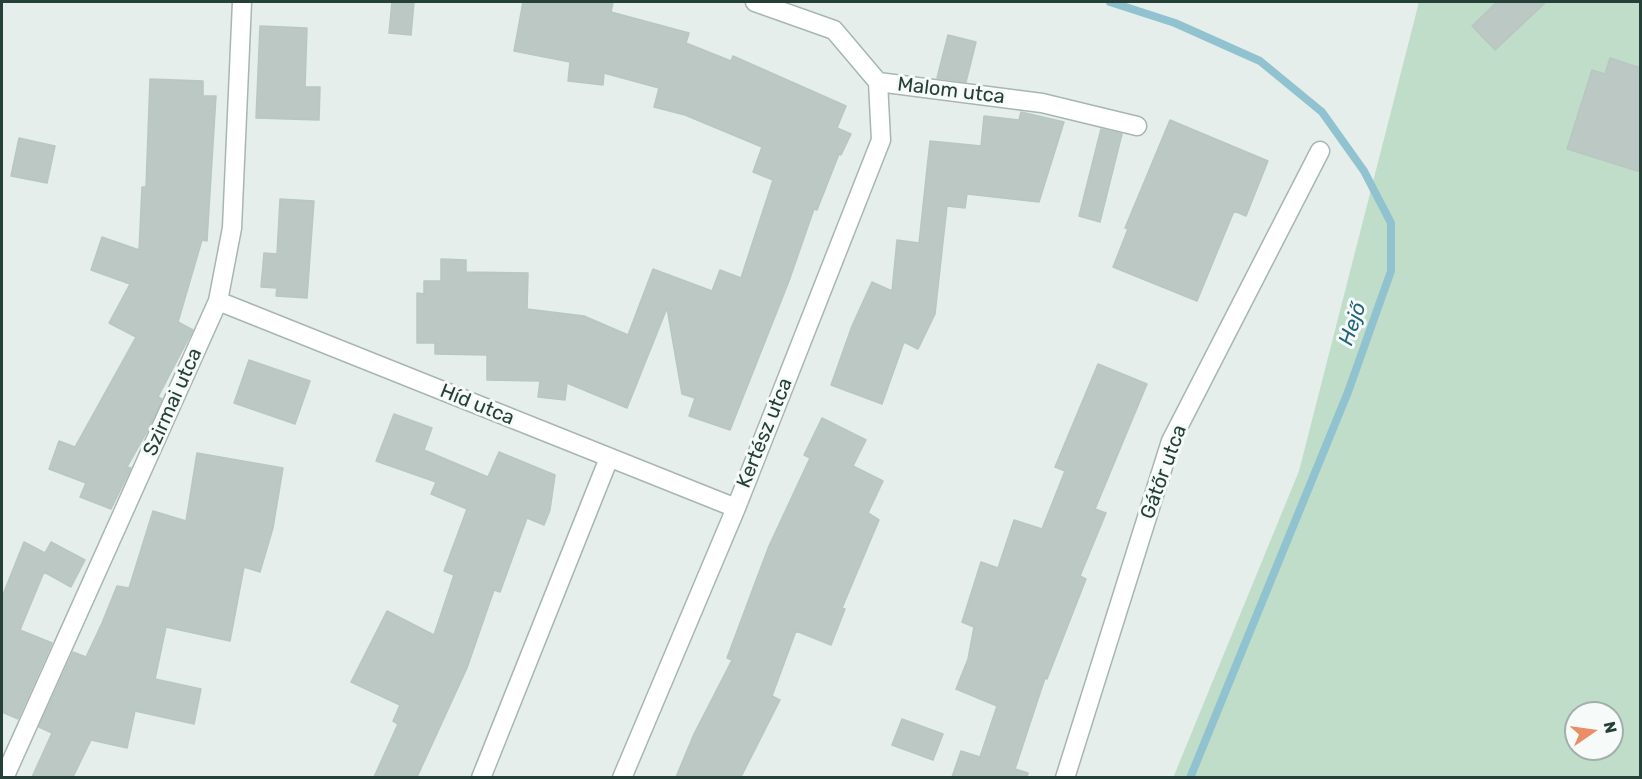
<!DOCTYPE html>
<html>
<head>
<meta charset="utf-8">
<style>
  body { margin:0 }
  #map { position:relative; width:1642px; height:779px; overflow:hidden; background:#e5eeea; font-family:Rubik,sans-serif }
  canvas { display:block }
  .frame { position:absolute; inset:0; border:3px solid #253f39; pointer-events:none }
  .north { position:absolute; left:1564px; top:701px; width:60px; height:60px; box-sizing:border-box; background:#f6faf8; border:2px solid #a2afac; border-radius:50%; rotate:77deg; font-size:16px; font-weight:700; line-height:24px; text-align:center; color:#253f39 }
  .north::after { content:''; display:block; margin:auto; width:21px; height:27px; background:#ea8d66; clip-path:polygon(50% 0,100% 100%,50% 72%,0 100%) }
</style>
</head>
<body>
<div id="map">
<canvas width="1642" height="779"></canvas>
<div class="frame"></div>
<div class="north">N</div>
</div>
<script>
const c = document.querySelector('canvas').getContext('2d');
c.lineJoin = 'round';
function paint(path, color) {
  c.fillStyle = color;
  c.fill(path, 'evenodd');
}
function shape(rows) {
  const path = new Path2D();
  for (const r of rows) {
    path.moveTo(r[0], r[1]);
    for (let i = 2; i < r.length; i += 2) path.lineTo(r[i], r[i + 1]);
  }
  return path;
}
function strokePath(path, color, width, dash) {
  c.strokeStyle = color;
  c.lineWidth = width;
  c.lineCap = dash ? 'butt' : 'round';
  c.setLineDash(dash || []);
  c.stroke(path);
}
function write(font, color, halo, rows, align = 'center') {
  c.font = font + ' Rubik,sans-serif';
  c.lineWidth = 6;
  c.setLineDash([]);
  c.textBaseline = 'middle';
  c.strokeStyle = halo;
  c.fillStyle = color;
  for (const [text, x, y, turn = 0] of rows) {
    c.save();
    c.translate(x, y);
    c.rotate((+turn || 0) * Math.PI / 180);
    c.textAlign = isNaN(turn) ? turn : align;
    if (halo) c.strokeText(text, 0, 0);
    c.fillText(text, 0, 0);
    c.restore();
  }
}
paint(shape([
  [1419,2,1640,2,1640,777,1173,778,1299,471],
  [1576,713,1612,713,1612,749,1576,749]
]), '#c0ddc9');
strokePath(shape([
  [1110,2,1175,23,1260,61,1322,112,1364,171,1391,223,1391,271,1348,392,1190,778]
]), '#91c2cf', 8);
const building = shape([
  [392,2,414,2,411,35,389,33,392,2],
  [523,2,613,2,611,12,689,33,686,43,731,61,733,56,846,106,837,128,851,134,841,155,839,154,817,210,814,209,789,281,730,430,689,416,695,398,682,394,667,308,627,408,567,383,565,400,538,397,540,381,487,380,487,355,435,354,435,343,417,343,417,293,424,294,424,281,441,281,441,259,466,260,466,272,528,273,527,309,584,316,628,335,653,269,712,291,720,270,741,278,773,180,753,172,762,147,685,115,654,107,659,88,604,73,603,85,568,81,570,62,514,51,523,2],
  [1497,2,1546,2,1495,50,1472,26,1497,2],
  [260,26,307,28,305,87,320,87,319,120,256,118,260,26],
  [948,35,976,42,966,82,937,78,948,35],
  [1610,58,1641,68,1641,172,1567,149,1592,70,1605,74,1610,58],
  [150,79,203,81,203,96,216,96,207,241,202,240,178,322,193,330,158,397,162,399,149,428,127,467,131,468,111,509,80,497,86,483,49,469,59,441,75,447,136,337,109,323,130,284,91,270,102,237,139,250,142,187,146,187,150,79],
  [1021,112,1064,122,1039,202,967,194,965,208,947,206,935,314,918,349,904,342,882,404,831,385,852,326,872,282,892,291,897,240,919,243,930,141,981,146,984,116,1019,120,1021,112],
  [1170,120,1268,161,1246,216,1234,211,1197,301,1113,267,1128,229,1125,228,1170,120],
  [1101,129,1122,134,1100,222,1079,216,1101,129],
  [19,138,55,146,47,183,11,176,19,138],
  [280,199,314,201,307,298,276,296,277,288,261,287,264,253,277,254,280,199],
  [249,360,310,381,295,424,234,403,249,360],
  [1098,364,1147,384,1095,509,1106,513,1080,576,1086,579,1047,679,1045,678,1015,769,1028,773,1027,777,952,777,961,751,980,757,997,706,956,689,968,659,974,627,962,622,981,562,998,568,1014,520,1042,529,1065,471,1055,467,1098,364],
  [394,414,432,428,424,450,488,477,499,452,555,475,550,510,544,525,527,518,500,592,494,590,467,668,417,777,374,777,398,724,393,721,400,705,351,682,387,611,434,635,454,575,444,571,467,509,431,494,436,482,376,461,394,414],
  [822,418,866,440,853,466,883,481,868,513,879,520,842,608,845,609,831,645,796,631,772,696,780,700,741,777,676,777,694,734,732,660,727,658,755,583,769,546,810,458,804,455,822,418],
  [197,453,283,468,273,528,260,572,244,567,230,641,166,627,155,679,201,689,194,724,135,711,127,748,91,740,73,777,32,777,52,733,39,727,73,652,86,657,102,623,117,586,129,588,153,511,186,521,197,453],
  [24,542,45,553,51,542,85,560,71,587,44,572,20,630,52,643,18,719,2,712,2,597,24,542],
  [902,719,943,734,933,760,892,745,902,719]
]);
paint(building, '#bbc8c3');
strokePath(building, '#b8c7c1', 1.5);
const minor = shape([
  [755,2,834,30,878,82,1042,103,1137,126],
  [218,301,736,508],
  [4,778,218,301,232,228,242,2],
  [481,778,609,458],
  [622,778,736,508,881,140,878,82],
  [1065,778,1171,441,1320,151]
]);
strokePath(minor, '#a8b6b1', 21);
strokePath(minor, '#fff', 18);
write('20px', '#253f39', '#f6faf8', [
  ["Malom utca",951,91,7],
  ["Szirmai utca",173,402,-66],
  ["Híd utca",477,405,22],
  ["Kertész utca",765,433,-68],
  ["Gátőr utca",1164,472,-70]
]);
write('italic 21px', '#226578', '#f6faf8', [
  ["Hejő",1353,324,-71]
]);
</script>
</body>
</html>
